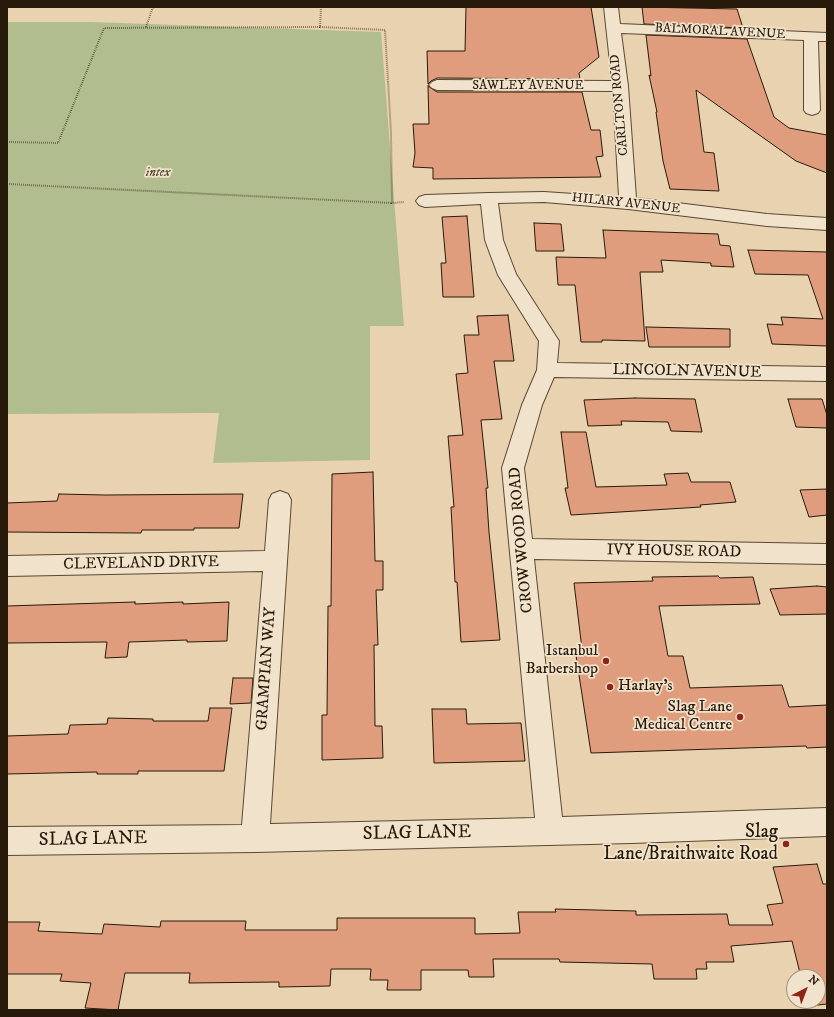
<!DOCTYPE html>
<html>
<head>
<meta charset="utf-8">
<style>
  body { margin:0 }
  #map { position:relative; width:834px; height:1017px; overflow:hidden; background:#e9d2af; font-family:"IM FELL DW Pica",serif }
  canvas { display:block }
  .frame { position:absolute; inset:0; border:8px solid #271a0b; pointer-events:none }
  .north { position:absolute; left:786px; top:969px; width:40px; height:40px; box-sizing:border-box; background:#f1e2cb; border:1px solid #a0927e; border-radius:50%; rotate:42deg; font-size:11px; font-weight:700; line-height:16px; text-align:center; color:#271a0b }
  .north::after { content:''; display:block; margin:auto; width:14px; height:18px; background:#8f2418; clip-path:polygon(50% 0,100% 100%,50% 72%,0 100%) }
</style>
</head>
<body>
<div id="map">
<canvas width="834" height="1017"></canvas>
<div class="frame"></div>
<div class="north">N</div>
</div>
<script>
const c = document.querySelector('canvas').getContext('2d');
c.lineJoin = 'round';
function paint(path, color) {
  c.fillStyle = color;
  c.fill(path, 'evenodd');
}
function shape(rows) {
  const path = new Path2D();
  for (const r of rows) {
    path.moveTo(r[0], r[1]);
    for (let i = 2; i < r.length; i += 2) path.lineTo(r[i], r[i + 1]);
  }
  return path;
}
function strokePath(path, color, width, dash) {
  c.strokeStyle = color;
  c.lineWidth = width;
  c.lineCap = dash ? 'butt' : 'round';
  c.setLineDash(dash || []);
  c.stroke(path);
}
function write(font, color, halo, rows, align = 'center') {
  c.font = font + ' "IM FELL DW Pica",serif';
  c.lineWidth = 3.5;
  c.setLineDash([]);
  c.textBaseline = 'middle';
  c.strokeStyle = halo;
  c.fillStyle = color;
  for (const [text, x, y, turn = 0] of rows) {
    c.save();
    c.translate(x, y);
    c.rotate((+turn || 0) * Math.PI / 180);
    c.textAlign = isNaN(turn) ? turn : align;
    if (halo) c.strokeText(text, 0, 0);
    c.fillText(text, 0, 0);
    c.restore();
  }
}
paint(shape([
  [7,22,91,22,381,32,404,326,370,326,370,460,213,463,219,413,7,414]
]), '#b1bd8f');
const building = shape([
  [466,7,591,7,599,57,579,73,580,79,437,78,431,81,428,84,427,51,465,51,466,7],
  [642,7,737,9,743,28,644,24,642,7],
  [646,35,747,39,774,117,789,128,827,135,827,173,796,161,696,90,704,152,714,153,719,191,670,189,663,161,656,112,657,112,649,75,651,76,646,35],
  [428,86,437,92,582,92,591,130,600,130,603,156,596,157,601,177,433,179,433,168,413,167,415,153,413,124,429,124,428,86],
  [467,216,474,297,443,297,441,263,446,263,442,217,467,216],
  [534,223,561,224,564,251,536,251,534,223],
  [603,230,718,234,720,245,730,246,734,267,711,266,711,263,661,260,663,272,640,272,645,341,602,340,602,342,581,342,575,285,558,285,556,257,606,258,603,230],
  [748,250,827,252,827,346,772,344,767,324,783,325,781,317,823,319,808,275,755,274,748,250],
  [508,315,514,361,494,361,502,419,481,420,488,488,486,488,489,532,500,640,461,642,457,582,455,582,451,507,454,507,448,436,463,435,456,374,468,373,464,335,479,335,477,316,508,315],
  [646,327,730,329,730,347,649,347,646,327],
  [635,398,695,399,702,432,671,431,668,422,621,421,622,425,588,426,584,400,635,398],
  [788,399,822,399,827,415,827,428,796,427,788,399],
  [561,432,586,432,596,487,667,485,664,474,688,473,691,482,730,482,736,502,700,505,701,507,571,515,565,488,568,488,561,432],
  [373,472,375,561,383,561,383,590,376,590,378,645,374,645,375,726,382,726,383,758,322,760,322,715,327,715,328,606,331,606,332,474,373,472],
  [827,489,827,515,809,517,800,490,827,489],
  [59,494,105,495,243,494,239,528,194,528,194,530,142,530,141,533,7,532,7,503,57,501,59,494],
  [718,576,720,578,753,577,760,604,659,606,668,656,683,656,690,688,782,685,789,707,827,705,827,747,807,748,806,746,591,753,575,649,582,649,574,583,653,581,652,577,718,576],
  [817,586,827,587,827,614,780,615,770,589,817,586],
  [135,602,135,604,183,602,183,604,229,602,227,641,187,642,187,640,129,642,127,657,105,658,107,642,7,643,7,606,135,602],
  [233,678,253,678,251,703,230,704,233,678],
  [210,708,232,708,224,771,138,771,138,774,97,774,97,772,7,774,7,736,68,734,70,725,107,724,108,718,153,719,153,721,208,721,210,708],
  [432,709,466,709,467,724,521,723,525,761,434,763,432,709],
  [817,864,823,884,827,884,827,1004,809,1006,808,1001,818,1001,818,977,801,977,792,941,731,946,734,962,706,962,707,969,696,969,697,979,654,979,652,964,560,962,559,959,493,959,494,977,469,977,468,970,421,970,421,990,387,990,388,980,370,980,371,969,331,969,330,986,279,987,279,982,189,983,190,973,125,973,118,1010,85,1008,91,983,60,981,62,974,7,974,7,922,40,922,38,931,102,934,104,924,160,927,161,921,246,921,245,930,337,930,337,918,475,918,475,934,520,933,518,912,556,912,555,909,636,911,636,915,727,914,729,925,773,925,767,905,783,903,773,867,817,864]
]);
paint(building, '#df9d7e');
strokePath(building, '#271a0b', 1);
const minor = shape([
  [604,7,618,7,620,24,827,33,827,41,818,41,820,110,818,113,812,115,806,113,804,110,804,40,621,33,628,86,636,198,767,214,827,218,827,230,767,226,628,209,544,202,498,203,503,240,516,274,559,341,557,363,827,367,827,381,554,377,542,405,524,468,532,539,827,544,827,564,534,559,562,817,827,808,827,836,632,843,255,852,7,855,7,827,242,825,263,571,7,576,7,556,265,551,269,500,272,494,280,491,288,494,291,500,270,824,535,818,502,468,522,405,537,370,539,341,498,275,485,240,481,204,425,207,419,205,416,201,419,197,425,195,489,193,544,192,619,197,613,91,437,90,432,88,429,85,432,82,437,80,612,81,604,7]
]);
strokePath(minor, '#584834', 2);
strokePath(shape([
  [321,7,320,27,385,30,391,132,392,203,404,202],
  [146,27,153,7],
  [7,142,58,143,104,28,320,27],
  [7,184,392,203]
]), '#271a0b', 2, [0.5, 1.5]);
paint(minor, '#f1e2cb');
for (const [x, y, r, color] of [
  [606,661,4,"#8f2418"],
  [610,687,4,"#8f2418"],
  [740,717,4,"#8f2418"],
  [786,844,4,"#8f2418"]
]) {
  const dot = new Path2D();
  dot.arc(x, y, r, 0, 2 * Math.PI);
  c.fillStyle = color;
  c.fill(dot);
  strokePath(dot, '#f1e2cb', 1.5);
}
write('13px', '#271a0b', '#f1e2cb', [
  ["BALMORAL AVENUE",720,32,3],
  ["SAWLEY AVENUE",528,86],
  ["CARLTON ROAD",620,105,-95],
  ["HILARY AVENUE",626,204,6]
]);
write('italic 13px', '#504b33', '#f1e2cb', [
  ["intex",158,173]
]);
write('16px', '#271a0b', '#f1e2cb', [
  ["LINCOLN AVENUE",687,372,1],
  ["CROW WOOD ROAD",522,540,-95],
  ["IVY HOUSE ROAD",674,552,1],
  ["CLEVELAND DRIVE",141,564,-1],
  ["GRAMPIAN WAY",267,669,-86]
]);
write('16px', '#271a0b', '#f1e2cb', [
  ["Istanbul",598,652],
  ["Barbershop",598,670],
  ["Harlay's",618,687,"left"],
  ["Slag Lane",732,708],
  ["Medical Centre",732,726]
], 'right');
write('19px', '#271a0b', '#f1e2cb', [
  ["Slag",778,833],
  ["Lane/Braithwaite Road",778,855]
], 'right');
write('19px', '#271a0b', '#f1e2cb', [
  ["SLAG LANE",417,834,-1],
  ["SLAG LANE",93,840,-1]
]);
</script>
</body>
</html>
